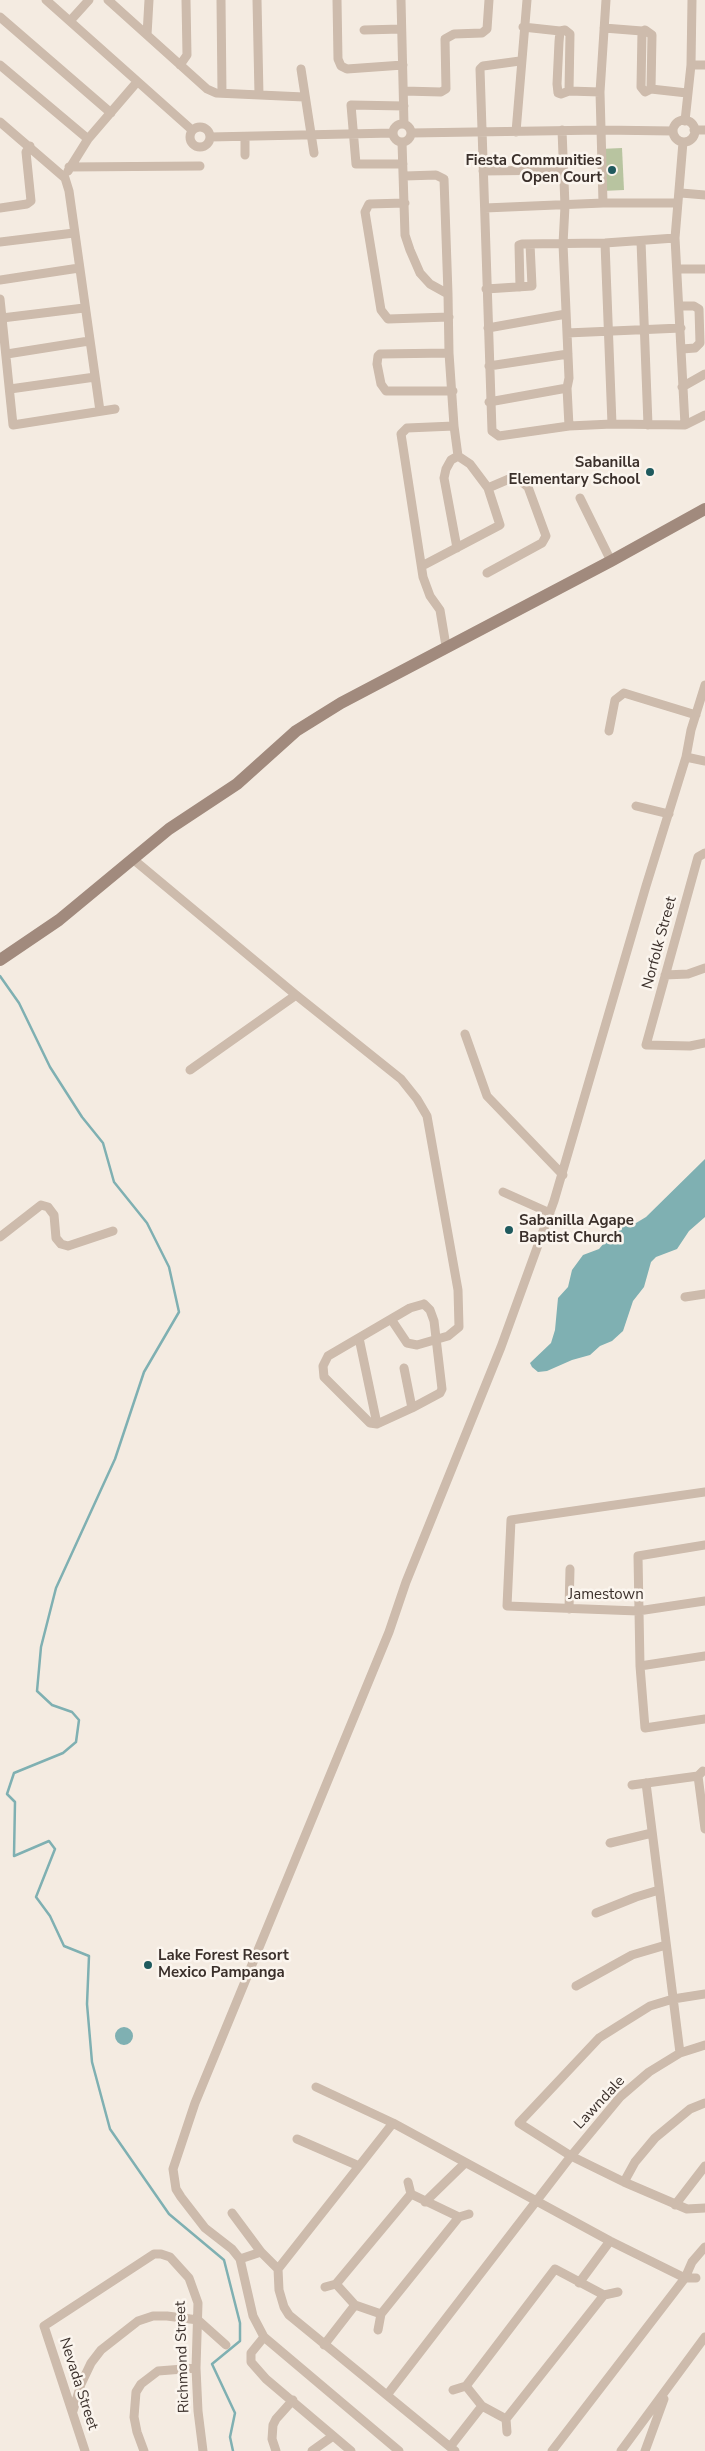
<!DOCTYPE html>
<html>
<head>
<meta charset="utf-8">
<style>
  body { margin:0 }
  canvas { display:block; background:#f4ebe1 }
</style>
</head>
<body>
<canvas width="705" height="2451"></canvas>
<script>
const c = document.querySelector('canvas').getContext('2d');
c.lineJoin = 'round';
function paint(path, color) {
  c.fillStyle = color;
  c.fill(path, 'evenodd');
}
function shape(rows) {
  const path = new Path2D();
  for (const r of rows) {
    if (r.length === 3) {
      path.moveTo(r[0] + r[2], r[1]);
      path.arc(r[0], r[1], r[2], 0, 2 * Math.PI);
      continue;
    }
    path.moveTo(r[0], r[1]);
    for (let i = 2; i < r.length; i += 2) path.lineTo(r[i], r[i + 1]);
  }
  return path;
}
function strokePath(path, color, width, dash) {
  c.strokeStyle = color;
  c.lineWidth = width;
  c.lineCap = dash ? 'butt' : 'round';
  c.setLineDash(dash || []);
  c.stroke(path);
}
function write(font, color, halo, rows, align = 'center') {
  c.font = font + ' "Nunito Sans",sans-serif';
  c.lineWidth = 5;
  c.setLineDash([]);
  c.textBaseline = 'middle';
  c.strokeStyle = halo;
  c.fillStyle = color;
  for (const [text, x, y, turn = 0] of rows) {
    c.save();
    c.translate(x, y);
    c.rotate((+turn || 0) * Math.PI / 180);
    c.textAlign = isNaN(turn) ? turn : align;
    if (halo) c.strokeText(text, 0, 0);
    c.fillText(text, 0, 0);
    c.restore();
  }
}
paint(shape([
  [622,148,624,190,602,191,600,149]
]), '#b8c4a0');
paint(shape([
  [705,1159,705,1217,689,1231,677,1249,656,1257,651,1262,644,1287,633,1301,623,1331,612,1341,600,1346,590,1355,572,1360,547,1371,538,1372,532,1367,530,1363,551,1343,555,1330,558,1298,568,1287,572,1270,583,1255,599,1249,616,1229,624,1225,636,1223,646,1217],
  [124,2036,9]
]), '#7fb0b2');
strokePath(shape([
  [0,976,19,1003,50,1067,82,1117,103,1143,114,1182,147,1223,169,1267,179,1312,144,1372,115,1459,56,1588,41,1647,37,1691,52,1705,72,1712,79,1720,76,1742,63,1753,14,1773,7,1794,15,1802,14,1856,49,1841,55,1849,36,1897,50,1916,64,1946,89,1956,87,2004,92,2062,110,2129,169,2214,224,2260,240,2323,240,2341,212,2364,235,2413,230,2437,233,2451]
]), '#7fb0b2', 2.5);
strokePath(shape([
  [46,0,192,130],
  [108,0,207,89,216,93,304,97],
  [221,0,222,93],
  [257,0,259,95],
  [337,0,338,59,341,66,347,69,403,65],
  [401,0,404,124],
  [0,17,111,113],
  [70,21,89,0],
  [523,27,560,31],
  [604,28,642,31],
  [364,30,401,29],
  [565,30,570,34,569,91,561,94,558,93,557,84,559,42,560,31,565,30],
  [645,30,652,35,651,89,645,92,641,87,642,31,645,30],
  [147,35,149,0],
  [520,61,483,66,480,69,492,431,499,436,569,426,612,424,685,425,705,415],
  [0,65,88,139],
  [180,65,187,55,186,0],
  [691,65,705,65],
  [301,69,314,153],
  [651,89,687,93],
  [404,91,441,92,446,89,445,39,454,34,482,33,487,29,489,0],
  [569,91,600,92],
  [684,131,11],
  [685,121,691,65,692,0],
  [0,122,65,178,69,191,100,411],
  [402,133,9],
  [200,137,10],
  [562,130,565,206,563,244,569,378,567,388,569,426],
  [694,130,705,130],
  [516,132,527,0],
  [411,133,601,130,673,131],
  [210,137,393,133],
  [245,137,245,155],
  [402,142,405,235,410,250,420,273,430,284,448,294,449,353,454,426],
  [683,142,675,238,685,425],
  [403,164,356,164,351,105,404,106],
  [69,167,200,166],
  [68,171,88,139,137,82],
  [483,171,564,170],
  [405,176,436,175,444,179,448,294],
  [681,193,705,195],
  [405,203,369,204,365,212,381,310,388,319,449,317],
  [603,203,600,92,606,0],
  [0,208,27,204,31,201,26,152,30,146],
  [485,208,603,203,678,203],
  [641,241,648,425],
  [0,242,74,233],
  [605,243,612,424],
  [677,269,705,269],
  [0,280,79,268],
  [520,287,519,245,522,244,605,243,675,238],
  [486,289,532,286,530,244],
  [0,299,2,318,84,308],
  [679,306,694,306,699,309,700,343,695,348,682,349],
  [2,318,13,425,115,409],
  [488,328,566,314],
  [567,333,681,328],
  [449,353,380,354,378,356,377,364,381,384,386,391,453,391],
  [7,354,89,341],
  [489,366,568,354],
  [682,387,705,374],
  [10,389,95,377],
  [489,402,567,388],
  [580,498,611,561],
  [457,548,444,478,446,469,451,460,458,456],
  [422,566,500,525,488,488,470,464,458,456,454,426,407,428,401,434,423,577,430,596,440,610,446,646],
  [487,573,542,543,546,536,528,487,521,481,509,479,488,488],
  [609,731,615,700,624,693,696,715],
  [686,757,705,761],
  [636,806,669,814],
  [705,853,698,857,646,1045,690,1046,705,1043],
  [134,860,296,995,401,1079,417,1099,427,1116,458,1290,459,1327,448,1336,417,1345,407,1343,391,1319],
  [665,975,688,974,705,968],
  [465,1034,487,1096,563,1175],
  [190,1070,296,995],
  [503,1192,550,1213],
  [0,1237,41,1205,48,1207,54,1215,56,1238,61,1244,68,1246,113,1231],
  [685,1297,705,1294],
  [424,1304,430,1310,434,1321,442,1389,440,1393,412,1408,377,1424,370,1423,324,1377,323,1366,328,1356,410,1308,424,1304],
  [359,1338,377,1424],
  [404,1368,412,1408],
  [705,1492,511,1520,507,1606,638,1611,705,1601],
  [705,1545,638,1556,640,1666,645,1728,705,1719],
  [569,1609,570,1569],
  [640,1666,705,1656],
  [703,1771,698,1776,705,1829],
  [646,1783,680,2053],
  [632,1785,698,1776],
  [610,1843,652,1833],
  [596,1913,636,1897,659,1890],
  [576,1986,632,1955,666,1945],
  [705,1994,673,1999,650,2006,618,2026,599,2038,519,2123,571,2156,624,2182,687,2209,705,2208],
  [316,2087,393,2123,610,2241,685,2278,696,2278],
  [297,2139,359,2166],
  [408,2182,411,2194],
  [624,2182,635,2162,655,2138,690,2109,705,2103],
  [411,2194,459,2217,381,2314,355,2305,336,2284,411,2194],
  [425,2202,464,2164],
  [675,2205,705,2166],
  [232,2213,261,2252,278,2269,279,2290,284,2307,289,2315,455,2451],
  [459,2217,469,2214],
  [240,2259,261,2252],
  [278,2269,393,2123],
  [555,2269,604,2295,506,2419,482,2406,466,2386,555,2269],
  [579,2283,610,2241],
  [325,2287,336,2284],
  [604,2295,618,2292],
  [378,2330,381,2314],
  [264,2337,251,2353,251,2362,266,2379,351,2451],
  [324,2345,355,2305],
  [453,2390,466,2386],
  [387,2395,571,2156,620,2097,649,2072,680,2053,705,2045],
  [73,2411,81,2384,91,2363,101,2350,138,2321,153,2316,167,2316,198,2320,226,2345],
  [506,2419,507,2432],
  [450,2447,482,2406],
  [85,2451,44,2326,154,2254,161,2254,170,2257,189,2278,198,2303,196,2368,198,2411,203,2451],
  [144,2451,137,2432,134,2417,136,2392,141,2384,158,2371,196,2368],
  [276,2451,272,2439,273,2425,276,2419,293,2400],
  [312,2451,333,2436],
  [399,2451,264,2337,253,2316,240,2259,232,2249,205,2228,181,2197,176,2189,173,2169,195,2103,389,1632,406,1582,501,1347,554,1201,646,886,686,757,691,730,705,685],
  [552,2451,685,2278,692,2262,705,2247],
  [621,2451,705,2337],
  [645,2451,664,2399]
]), '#cdbbac', 9);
strokePath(shape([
  [0,960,59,920,169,829,237,784,296,731,341,703,611,561,705,509]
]), '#a18a7d', 12);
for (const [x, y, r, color] of [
  [612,170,5,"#1f5a5e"],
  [650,472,5,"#1f5a5e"],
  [509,1230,5,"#1f5a5e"],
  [148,1965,5,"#1f5a5e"]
]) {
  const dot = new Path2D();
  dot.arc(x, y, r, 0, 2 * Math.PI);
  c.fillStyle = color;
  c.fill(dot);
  strokePath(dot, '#fbf5ee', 2);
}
write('bold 15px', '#3b302b', '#fbf5ee', [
  ["Fiesta Communities",602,161],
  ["Open Court",602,178],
  ["Sabanilla",640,463],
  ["Elementary School",640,480],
  ["Sabanilla Agape",519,1221,"left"],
  ["Baptist Church",519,1238,"left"],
  ["Lake Forest Resort",158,1956,"left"],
  ["Mexico Pampanga",158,1973,"left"]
], 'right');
write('15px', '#3b302b', '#fbf5ee', [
  ["Norfolk Street",660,943,-75],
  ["Jamestown",606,1595],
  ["Lawndale",600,2103,-47],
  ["Richmond Street",183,2357,-92],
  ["Nevada Street",78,2384,72]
]);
</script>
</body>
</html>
